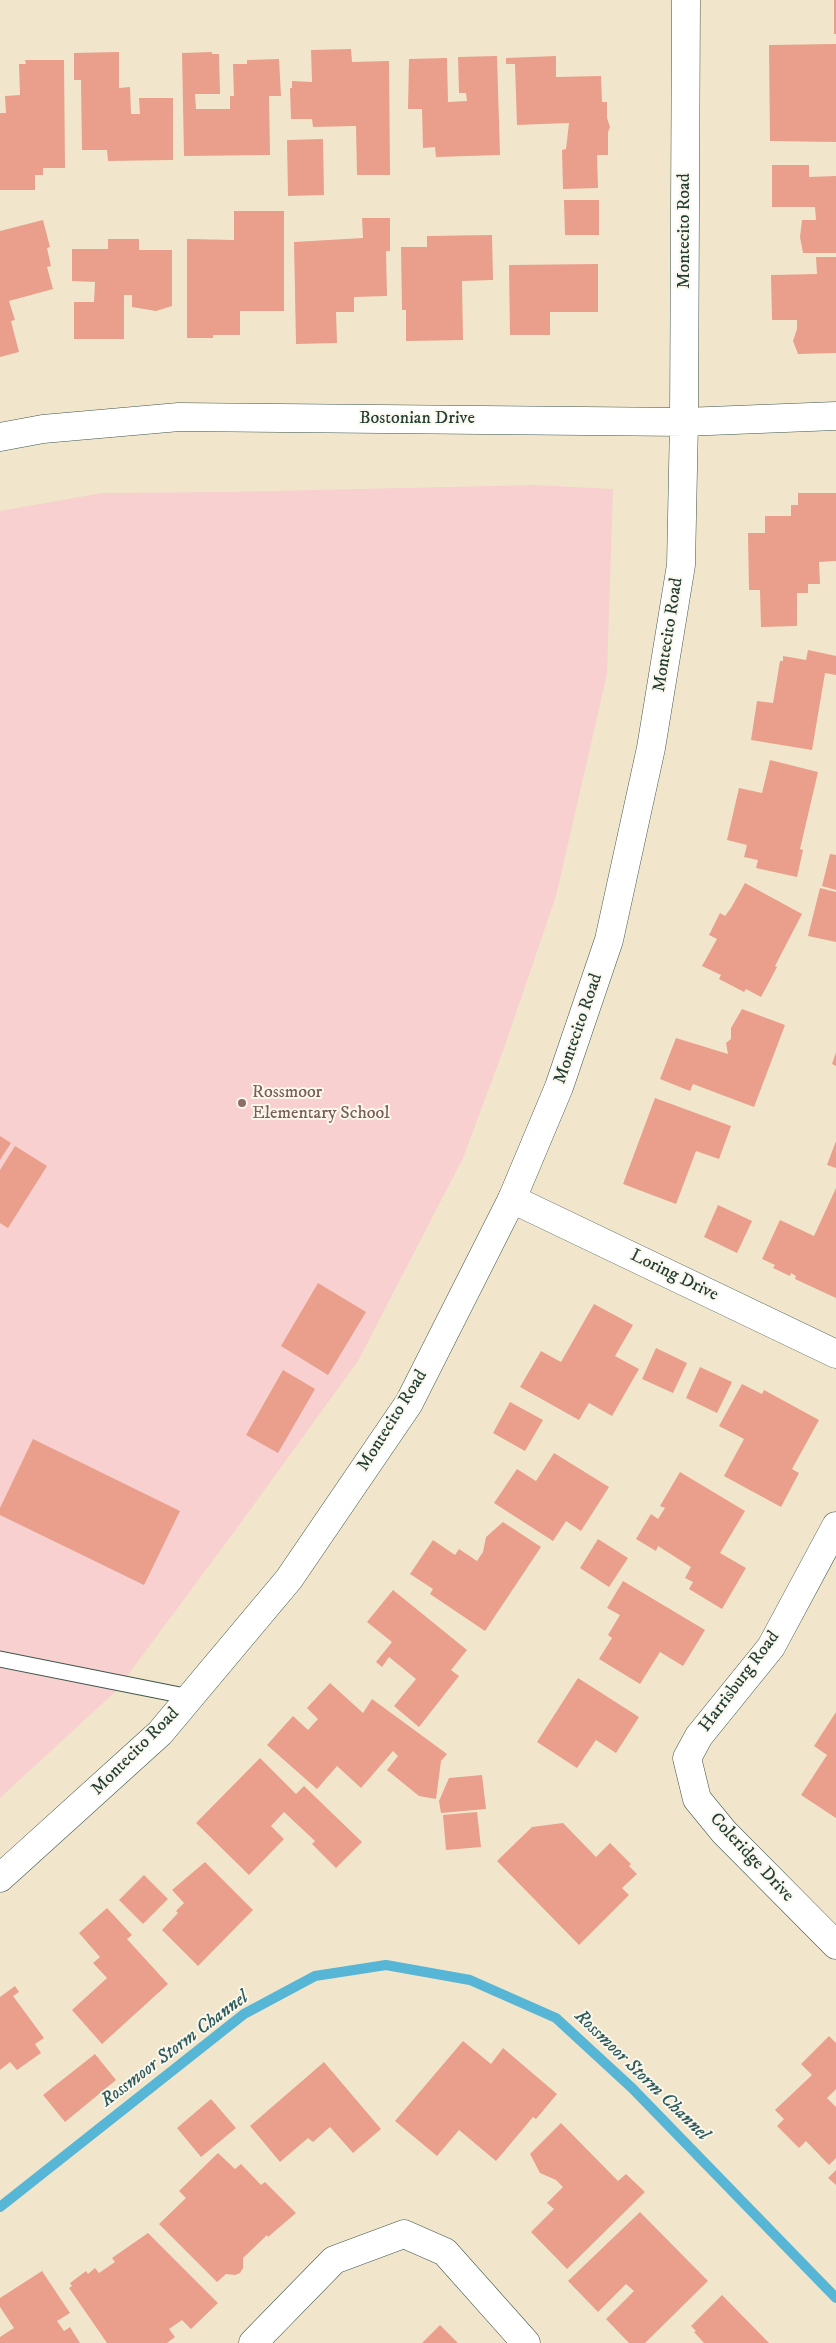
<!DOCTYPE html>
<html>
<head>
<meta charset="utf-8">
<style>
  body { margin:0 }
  canvas { display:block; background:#f1e6cb }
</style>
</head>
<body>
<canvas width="836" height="2343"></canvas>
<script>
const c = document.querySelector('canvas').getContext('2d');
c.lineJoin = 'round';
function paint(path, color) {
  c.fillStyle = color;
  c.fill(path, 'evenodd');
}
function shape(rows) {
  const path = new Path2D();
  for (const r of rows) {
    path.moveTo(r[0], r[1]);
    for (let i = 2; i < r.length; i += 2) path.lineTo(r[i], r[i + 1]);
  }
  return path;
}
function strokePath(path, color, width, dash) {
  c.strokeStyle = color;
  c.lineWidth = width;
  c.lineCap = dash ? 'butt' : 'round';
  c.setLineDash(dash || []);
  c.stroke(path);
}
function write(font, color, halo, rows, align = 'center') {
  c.font = font + ' "IM FELL DW Pica",serif';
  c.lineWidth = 4;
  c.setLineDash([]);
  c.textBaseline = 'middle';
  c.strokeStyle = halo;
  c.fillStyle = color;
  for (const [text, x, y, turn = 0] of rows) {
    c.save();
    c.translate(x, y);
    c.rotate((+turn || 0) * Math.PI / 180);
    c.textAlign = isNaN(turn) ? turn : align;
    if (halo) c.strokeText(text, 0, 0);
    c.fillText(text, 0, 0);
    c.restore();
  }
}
paint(shape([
  [535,485,613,489,607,674,556,896,504,1048,463,1158,358,1361,237,1528,116,1691,0,1798,0,511,102,493,226,492]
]), '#f7d0cf');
strokePath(shape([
  [0,2207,244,2014,315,1976,386,1965,470,1980,556,2018,632,2088,836,2298]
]), '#57b5d5', 10);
paint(shape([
  [834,0,836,0,836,34,834,34],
  [836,44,836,142,770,141,769,45],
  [351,49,352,62,389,61,390,175,357,175,356,126,313,127,312,119,291,119,290,88,292,88,292,81,312,82,311,50],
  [119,52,119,88,130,87,131,114,140,114,139,98,173,98,173,160,108,161,107,150,82,150,81,80,74,80,74,53],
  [212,52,212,54,219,54,220,94,195,94,196,109,230,109,230,96,234,96,233,64,247,64,247,60,279,59,281,96,269,96,270,155,184,156,182,53],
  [497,56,500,155,436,157,435,147,423,148,422,109,408,109,409,59,447,58,448,102,467,101,466,93,459,93,458,57],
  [556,56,556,77,601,76,602,102,607,102,607,118,610,127,608,132,608,155,597,155,598,188,563,189,562,150,566,149,569,123,517,125,515,64,506,64,506,58],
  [25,60,64,60,65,168,43,168,43,175,35,175,35,190,0,190,0,113,6,113,5,96,20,95,19,64,26,64],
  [323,139,324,195,288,196,287,140],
  [772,165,809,165,809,177,836,176,836,253,803,253,800,237,802,220,816,220,815,207,772,207],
  [564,200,599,200,599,235,565,235],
  [234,211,284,211,284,311,240,311,240,335,213,335,213,338,187,338,187,239,234,240],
  [362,218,390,218,390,251,386,251,387,296,354,297,354,312,336,312,337,343,296,344,294,242,363,238],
  [43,220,50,247,47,248,51,266,47,267,53,289,9,301,15,320,11,321,19,352,0,357,0,231],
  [492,235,493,280,462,281,463,340,406,341,406,310,402,310,401,247,427,247,427,236],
  [108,239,139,239,139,250,172,250,172,306,156,311,132,307,132,295,124,295,124,339,74,339,74,302,94,302,95,282,72,281,72,249,108,249],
  [816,257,836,257,836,353,798,354,793,341,797,329,797,320,772,320,771,275,817,274],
  [598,264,598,312,550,312,550,335,510,335,509,265],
  [798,493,836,493,836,561,819,562,820,584,808,584,808,593,797,593,797,626,761,627,760,590,749,590,748,533,765,533,765,516,791,516,791,505,798,505],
  [808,650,836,656,836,675,825,673,812,750,751,740,757,701,773,703,780,661,783,661,783,656,806,660],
  [770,760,818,772,800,849,803,850,797,877,756,868,758,860,744,857,747,845,727,840,739,788,762,793],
  [830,854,836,855,836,890,822,886],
  [745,883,802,914,775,966,777,967,761,997,746,989,744,992,719,979,721,975,702,966,717,939,709,935,720,913,725,916,731,908],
  [820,888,836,892,836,942,808,936],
  [742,1009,785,1025,754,1107,693,1084,690,1091,660,1079,676,1038,728,1054,726,1043,731,1039,731,1028],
  [836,1052,836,1066,832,1064],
  [655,1098,731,1126,719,1159,696,1151,676,1204,623,1184],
  [0,1136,11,1143,0,1160],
  [836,1141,836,1168,827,1165],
  [15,1146,47,1166,8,1228,0,1223,0,1170],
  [836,1188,836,1298,795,1279,796,1276,791,1273,790,1276,773,1268,775,1265,762,1259,780,1220,814,1236],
  [718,1205,752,1221,737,1253,704,1237],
  [318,1283,366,1312,328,1375,281,1346],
  [594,1304,633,1325,615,1356,639,1369,612,1416,589,1403,579,1420,520,1387,541,1351,561,1362],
  [656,1348,687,1363,673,1393,642,1379],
  [700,1367,732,1382,717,1413,686,1398],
  [283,1370,315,1389,278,1453,246,1435],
  [742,1384,762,1394,764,1390,819,1420,792,1469,799,1473,781,1507,724,1476,744,1439,719,1426],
  [510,1402,543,1420,525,1451,493,1433],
  [33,1439,180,1511,144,1585,0,1515,0,1508],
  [554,1453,609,1487,581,1531,566,1521,553,1541,494,1503,517,1469,536,1481],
  [680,1472,745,1511,720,1553,746,1568,722,1609,689,1589,693,1582,685,1578,691,1567,658,1546,656,1551,636,1539,651,1514,658,1519,665,1508,660,1506],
  [503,1522,541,1547,485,1631,430,1594,433,1589,410,1574,433,1540,455,1555,459,1549,477,1561,483,1552,486,1537],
  [598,1539,628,1558,609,1587,580,1568],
  [623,1581,705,1630,683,1666,660,1652,640,1684,599,1659,612,1638,608,1635,620,1615,607,1608],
  [393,1590,467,1650,451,1670,459,1676,419,1727,394,1706,416,1679,389,1657,382,1667,376,1662,392,1642,367,1622],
  [578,1678,639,1717,616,1753,596,1740,577,1768,537,1742],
  [330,1683,363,1713,372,1699,447,1754,441,1761,436,1799,419,1796,387,1770,398,1756,393,1751,361,1788,337,1766,317,1789,267,1745,293,1716,308,1730,318,1719,307,1708],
  [836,1712,836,1818,801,1795,827,1755,814,1746],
  [260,1758,296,1794,304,1786,362,1842,336,1868,312,1844,315,1841,284,1812,271,1826,284,1839,249,1875,196,1823],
  [482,1775,486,1809,441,1813,439,1801,449,1778],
  [477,1812,481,1847,446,1850,443,1815],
  [563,1823,596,1857,610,1843,631,1864,629,1866,637,1874,622,1888,629,1895,579,1945,497,1861,532,1827],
  [205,1862,253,1910,198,1966,162,1930,178,1913,176,1911,184,1903,172,1890],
  [144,1875,168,1899,143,1924,119,1900],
  [107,1908,132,1935,127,1939,168,1984,102,2044,72,2010,107,1978,93,1963,100,1957,79,1933],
  [15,1986,19,1992,13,1996,44,2038,35,2044,41,2053,17,2070,10,2062,0,2070,0,1997],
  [829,2036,836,2043,836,2089,827,2098,836,2107,836,2158,829,2165,806,2141,799,2148,777,2126,784,2119,775,2110,812,2075,801,2064],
  [463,2041,491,2064,503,2048,557,2094,536,2119,533,2117,496,2161,459,2130,437,2156,395,2121],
  [95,2054,116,2080,65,2122,43,2095],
  [324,2062,381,2129,353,2153,330,2127,313,2142,308,2138,280,2162,250,2126],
  [211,2099,236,2128,201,2157,177,2128],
  [561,2123,618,2181,626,2174,645,2192,567,2269,531,2232,554,2209,547,2203,563,2187,556,2180,540,2173,530,2154],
  [218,2153,235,2169,241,2164,261,2185,265,2182,296,2213,268,2237,267,2235,243,2258,243,2268,240,2273,235,2275,226,2274,217,2282,159,2224,186,2198,179,2191],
  [836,2170,836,2185,828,2178],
  [640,2212,708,2281,645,2343,629,2343,606,2319,634,2291,626,2284,598,2312,568,2281],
  [148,2233,218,2303,191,2329,182,2320,169,2329,175,2337,167,2343,107,2343,69,2288,72,2286,70,2283,86,2271,88,2274,95,2268,99,2273,115,2262,112,2258],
  [42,2271,70,2313,57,2321,64,2331,70,2327,80,2343,0,2343,0,2337,14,2328,0,2307,0,2298],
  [722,2295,769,2343,704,2343,694,2332,696,2331,691,2326],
  [440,2325,458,2343,422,2343]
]), '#e99f8b');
const service = shape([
  [0,1659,190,1697]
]);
const minor = shape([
  [512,1199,836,1354],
  [836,1526,771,1647,699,1736,687,1758,697,1799,724,1832,836,1945],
  [253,2343,334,2260,404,2234,445,2252,526,2343]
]);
const tertiary = shape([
  [0,437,43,429,179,417,684,422,836,416],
  [0,1878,160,1733,289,1579,409,1403,512,1199,559,1087,609,940,651,748,681,565,684,422,686,0]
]);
strokePath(service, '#3e564b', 17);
strokePath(minor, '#3e564b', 29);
strokePath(tertiary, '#3e564b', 29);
strokePath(service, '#fff', 15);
strokePath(minor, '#fff', 28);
strokePath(tertiary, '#fff', 28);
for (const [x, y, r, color] of [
  [242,1103,5,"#8d6e63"]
]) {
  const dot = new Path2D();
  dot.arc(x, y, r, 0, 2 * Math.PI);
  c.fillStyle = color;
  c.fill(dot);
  strokePath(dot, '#fbf7ec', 2);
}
write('18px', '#1f3d34', '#fbf7ec', [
  ["Montecito Road",685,231,-90],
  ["Bostonian Drive",417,419],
  ["Montecito Road",669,635,-81],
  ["Montecito Road",579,1029,-71],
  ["Loring Drive",674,1276,26],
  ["Montecito Road",393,1421,-58],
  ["Harrisburg Road",740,1682,-53],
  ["Montecito Road",136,1752,-45],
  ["Coleridge Drive",751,1858,47]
]);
write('18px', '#785e54', '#fbf7ec', [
  ["Rossmoor",252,1093],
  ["Elementary School",252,1114]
], 'left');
write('italic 19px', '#2d5b5c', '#fbf7ec', [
  ["Rossmoor Storm Channel",175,2050,-37],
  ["Rossmoor Storm Channel",641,2076,44]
]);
</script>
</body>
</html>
